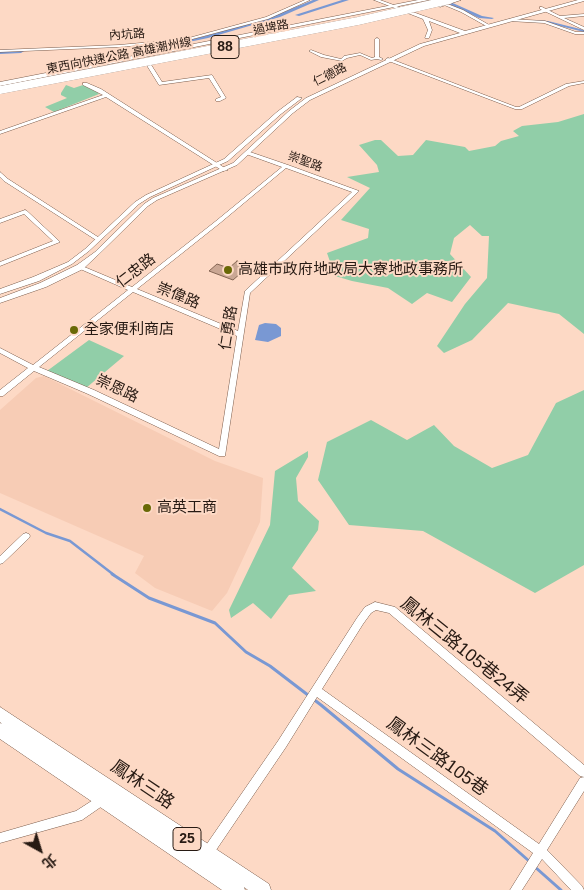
<!DOCTYPE html>
<html>
<head>
<meta charset="utf-8">
<style>
  body { margin:0 }
  #map { position:relative; width:584px; height:890px; overflow:hidden; background:#fdd9c5; font-family:Helvetica,"Noto Sans TC",sans-serif }
  canvas { display:block }
  .north { position:absolute; left:15px; top:825px; width:50px; height:50px; -webkit-text-stroke:4px #fdd9c5; paint-order:stroke; rotate:141deg; font-size:14px; font-weight:700; line-height:20px; text-align:center; color:#271a13 }
  .north::after { content:''; display:block; margin:auto; width:18px; height:22px; background:#271a13; clip-path:polygon(50% 0,100% 100%,50% 72%,0 100%) }
</style>
</head>
<body>
<div id="map">
<canvas width="584" height="890"></canvas>
<div class="north">北</div>
</div>
<script>
const c = document.querySelector('canvas').getContext('2d');
c.lineJoin = 'round';
function paint(path, color) {
  c.fillStyle = color;
  c.fill(path, 'evenodd');
}
function shape(rows) {
  const path = new Path2D();
  for (const r of rows) {
    path.moveTo(r[0], r[1]);
    for (let i = 2; i < r.length; i += 2) path.lineTo(r[i], r[i + 1]);
  }
  return path;
}
function strokePath(path, color, width, dash) {
  c.strokeStyle = color;
  c.lineWidth = width;
  c.lineCap = dash ? 'butt' : 'round';
  c.setLineDash(dash || []);
  c.stroke(path);
}
function write(font, color, halo, rows, align = 'center') {
  c.font = font + ' Helvetica,"Noto Sans TC",sans-serif';
  c.lineWidth = 4;
  c.setLineDash([]);
  c.textBaseline = 'middle';
  c.strokeStyle = halo;
  c.fillStyle = color;
  for (const [text, x, y, turn = 0] of rows) {
    c.save();
    c.translate(x, y);
    c.rotate((+turn || 0) * Math.PI / 180);
    c.textAlign = isNaN(turn) ? turn : align;
    if (halo) c.strokeText(text, 0, 0);
    c.fillText(text, 0, 0);
    c.restore();
  }
}
paint(shape([
  [44,376,215,461,263,478,260,522,227,593,212,611,155,588,135,573,144,556,0,493,0,410,36,378]
]), '#f7ccb5');
paint(shape([
  [66,85,74,88,83,85,96,90,99,94,54,112,45,107,67,98,61,95,61,93],
  [584,114,584,334,559,314,508,303,472,340,444,353,437,346,465,304,487,278,489,236,482,236,470,225,454,238,450,254,471,277,452,302,427,293,412,304,388,288,352,281,335,276,327,253,368,238,369,229,341,220,370,188,347,177,379,172,377,165,359,145,375,140,381,140,398,156,413,155,426,140,465,147,469,151,495,146,501,141,519,136,513,131,522,126,558,122],
  [89,340,124,356,86,388,47,371],
  [584,390,584,565,535,593,423,531,349,525,318,480,327,442,371,420,407,440,434,425,454,446,492,468,528,455,556,403],
  [308,451,308,457,296,478,298,501,319,521,318,530,292,568,316,591,289,595,271,619,253,603,231,618,229,610,270,525,275,471]
]), '#91cea8');
paint(shape([
  [265,323,276,324,281,328,281,336,268,342,255,340,259,325]
]), '#7998d3');
strokePath(shape([
  [0,509,46,533,70,541,114,575]
]), '#7998d3', 2.5);
strokePath(shape([
  [112,574,149,598,215,623,246,652,270,666,321,705,398,769,495,831,529,861],
  [535,867,561,890]
]), '#7998d3', 3);
paint(shape([
  [313,0,319,0,280,17,208,38,184,43,151,45,149,44,151,43,184,41,205,36,276,15,313,0],
  [342,0,349,0,299,16,295,15,342,0],
  [440,0,446,0,482,16,494,18,492,19,479,18,440,0],
  [535,20,548,21,584,30,584,32,548,23,533,22,533,21,535,20],
  [0,50,21,49,24,51,21,53,0,54,0,50]
]), '#7998d3');
const building = shape([
  [237,261,249,266,233,280,209,271,217,264,229,268,237,261]
]);
paint(building, '#caa794');
strokePath(building, '#846553', 1);
const minor = shape([
  [305,0,310,0,268,19,185,41,119,47,0,52,0,50,119,45,185,39,266,17,305,0],
  [437,0,463,10,491,26,488,27,461,12,437,2,437,0],
  [540,7,542,7,560,16,584,14,584,16,564,18,584,27,584,30,540,9,540,7],
  [510,19,545,21,576,32,584,32,584,34,575,34,544,23,509,21,508,20,510,19],
  [377,38,379,39,379,57,383,59,381,60,377,59,371,60,360,55,347,58,342,61,321,57,309,51,311,50,324,55,341,59,344,56,360,53,372,58,375,57,375,39,377,38],
  [388,58,516,107,519,107,566,84,584,81,584,83,569,86,522,109,515,109,386,60,386,59,388,58],
  [146,63,150,63,162,82,212,75,226,98,220,101,216,101,216,99,221,97,209,78,159,85,146,64,146,63],
  [83,83,87,83,101,89,228,170,223,171,106,97,0,134,0,131,103,95,83,85,83,83],
  [246,152,250,152,288,165,359,191,250,293,225,456,219,456,88,394,34,371,3,396,0,396,0,390,28,368,0,353,0,348,33,365,128,290,78,268,78,266,82,266,132,287,216,221,282,167,246,154,246,152],
  [286,168,352,192,245,291,238,331,137,289,220,223,286,168],
  [133,292,237,336,219,449,94,390,39,367,133,292],
  [0,172,8,179,101,239,98,241,96,240,4,181,0,177,0,172],
  [25,210,27,211,60,242,0,266,0,262,53,241,24,214,0,223,0,219,25,210],
  [26,533,29,534,30,536,29,538,3,563,0,564,0,556,23,534,26,533],
  [375,602,395,607,584,765,584,791,547,850,582,886,584,890,571,890,542,859,522,890,510,890,533,853,317,697,286,747,210,859,206,860,202,859,201,855,202,851,278,741,357,618,365,607,375,602],
  [376,610,389,613,580,776,584,777,580,778,539,844,322,689,363,624,371,613,376,610],
  [104,793,108,794,109,798,108,802,82,820,0,843,0,833,76,811,104,793]
]);
const tertiary = shape([
  [374,0,380,0,465,31,578,0,584,0,584,1,424,46,310,100,293,113,237,165,157,200,148,206,99,254,83,269,46,287,0,303,0,298,40,283,77,265,95,252,144,204,153,198,233,163,289,111,306,98,420,44,460,33,429,21,432,30,429,38,425,38,428,30,423,19,374,0],
  [297,97,302,98,281,114,228,161,150,197,139,204,89,251,72,264,39,281,0,294,0,289,33,277,68,262,85,249,135,202,146,195,224,159,277,112,297,97]
]);
const secondary = shape([
  [418,0,429,0,0,86,0,82,418,0],
  [452,0,461,0,440,7,437,5,452,0]
]);
const primary = shape([
  [0,707,269,884,271,890,248,890,244,887,245,890,222,890,0,739,0,723,2,724,0,722,0,707]
]);
strokePath(minor, '#7c5d4c', 1);
strokePath(tertiary, '#7c5d4c', 1);
strokePath(secondary, '#7c5d4c', 1);
strokePath(primary, '#7c5d4c', 1);
paint(minor, '#fff');
paint(tertiary, '#fff');
paint(secondary, '#fff');
paint(primary, '#fff');
const trunkBridge = shape([
  [0,90,358,21,449,0]
]);
strokePath(trunkBridge, '#7c5d4c', 8, []);
strokePath(trunkBridge, '#fff', 8);
for (const [x, y, r, color] of [
  [228,270,5,"#696906"],
  [74,330,5,"#696906"],
  [147,508,5,"#696906"]
]) {
  const dot = new Path2D();
  dot.arc(x, y, r, 0, 2 * Math.PI);
  c.fillStyle = color;
  c.fill(dot);
  strokePath(dot, '#fdd9c5', 2);
}
write('12px', '#271a13', '#fdd9c5', [
  ["過埤路",271,28,-11],
  ["內坑路",127,35,-4],
  ["東西向快速公路 高雄潮州線",119,56,-11],
  ["仁德路",330,75,-27],
  ["崇聖路",305,162,20]
]);
for (const [x, y, w] of [
  [225,47,28],
  [187,839,28]
]) {
  const box = new Path2D();
  box.roundRect(x - w / 2, y - 11.5, w, 23, 4);
  c.fillStyle = '#fdd9c5';
  c.fill(box);
  strokePath(box, '#271a13', 1);
}
write('bold 14px', '#271a13', null, [
  ["88",225,47],
  ["25",187,839]
]);
write('15px', '#271a13', '#fdd9c5', [
  ["高雄市政府地政局大寮地政事務所",238,270],
  ["全家便利商店",84,330],
  ["高英工商",157,508]
], 'left');
write('15px', '#271a13', '#fdd9c5', [
  ["仁忠路",136,271,-38],
  ["崇偉路",178,296,22],
  ["仁勇路",229,328,-81],
  ["崇恩路",117,389,25]
]);
write('18px', '#271a13', '#fdd9c5', [
  ["鳳林三路105巷24弄",464,651,39],
  ["鳳林三路105巷",437,757,36],
  ["鳳林三路",142,785,34]
]);
</script>
</body>
</html>
